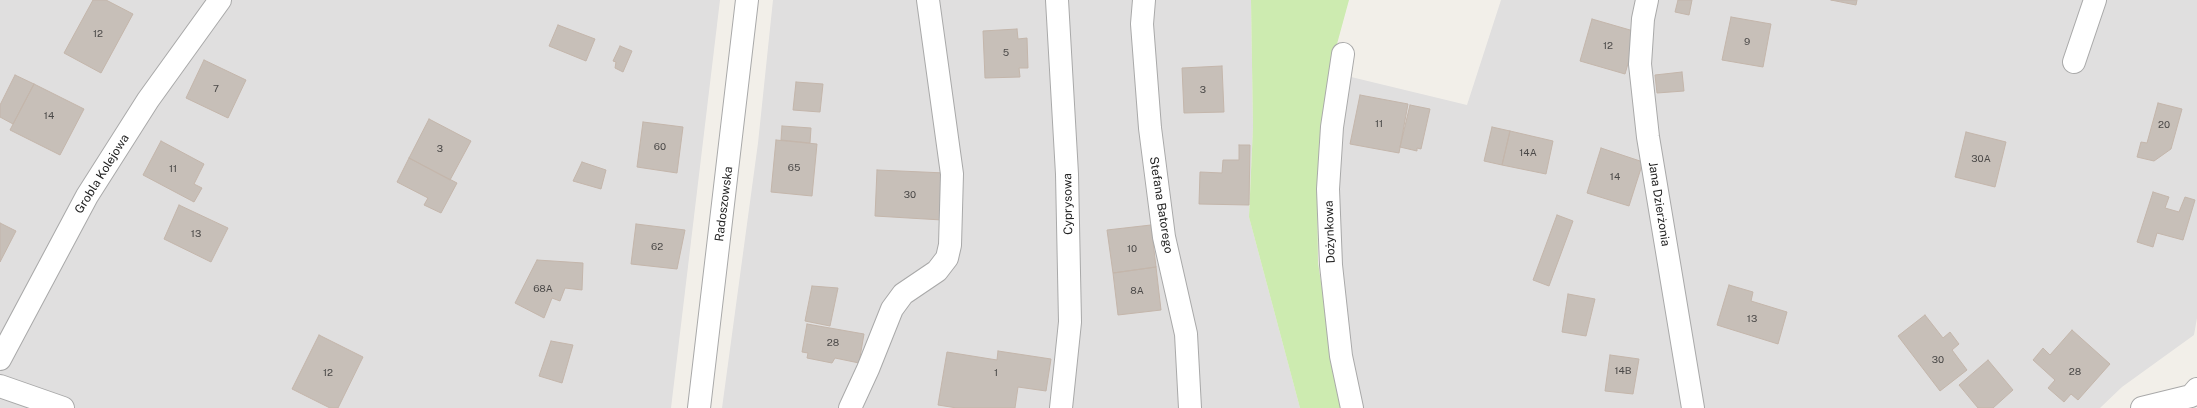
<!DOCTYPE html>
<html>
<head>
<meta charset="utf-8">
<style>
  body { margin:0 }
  canvas { display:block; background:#f2efe9 }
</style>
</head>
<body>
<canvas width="2197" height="408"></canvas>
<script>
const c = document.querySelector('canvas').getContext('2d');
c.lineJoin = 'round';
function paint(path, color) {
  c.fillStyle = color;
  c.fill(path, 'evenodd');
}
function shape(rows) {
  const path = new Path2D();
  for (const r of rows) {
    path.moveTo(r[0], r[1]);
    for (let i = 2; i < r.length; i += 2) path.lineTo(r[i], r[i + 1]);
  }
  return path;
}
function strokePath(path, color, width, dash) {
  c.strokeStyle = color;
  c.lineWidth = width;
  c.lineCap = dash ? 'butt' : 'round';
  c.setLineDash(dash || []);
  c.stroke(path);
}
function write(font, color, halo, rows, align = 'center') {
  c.font = font + ' "Public Sans",sans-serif';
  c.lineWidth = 3.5;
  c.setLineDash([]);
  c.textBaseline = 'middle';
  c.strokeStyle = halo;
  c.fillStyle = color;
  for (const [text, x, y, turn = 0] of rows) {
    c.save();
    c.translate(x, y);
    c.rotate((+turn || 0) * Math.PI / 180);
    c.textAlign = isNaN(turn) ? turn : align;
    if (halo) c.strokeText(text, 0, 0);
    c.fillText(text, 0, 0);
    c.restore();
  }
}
paint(shape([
  [0,0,720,0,671,408,0,408],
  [773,0,1251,0,1253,127,1249,217,1300,408,722,408,758,143],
  [1501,0,2197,0,2197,318,2194,335,2122,387,2100,408,1362,408,1344,306,1335,211,1347,76,1467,105]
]), '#e0dfdf');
paint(shape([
  [1251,0,1349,0,1334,55,1317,189,1318,263,1341,408,1300,408,1249,217,1253,127]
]), '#cdebb0');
const building = shape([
  [93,0,106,0,133,14,101,73,64,53,93,0],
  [1678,0,1692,0,1689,15,1675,12,1678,0],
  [1831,0,1857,0,1856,5,1831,0],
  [1731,17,1771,24,1763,67,1722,60,1731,17],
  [1592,19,1637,32,1625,74,1580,61,1592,19],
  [558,25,595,39,586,61,549,46,558,25],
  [1017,29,1018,39,1027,38,1028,68,1019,68,1020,77,985,78,983,31,1017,29],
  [620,46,632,51,623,72,615,68,616,62,613,61,620,46],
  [204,60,246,80,228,118,186,98,204,60],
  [1222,66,1224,112,1184,113,1182,68,1222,66],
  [1682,72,1684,91,1657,93,1655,75,1682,72],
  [15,75,34,84,13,124,0,117,0,105,15,75],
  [796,82,823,84,820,112,793,110,796,82],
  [34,84,84,109,60,155,10,130,34,84],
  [1360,95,1408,104,1399,153,1350,144,1360,95],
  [2158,103,2182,109,2171,149,2154,161,2137,157,2141,142,2147,143,2158,103],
  [1410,105,1430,109,1421,149,1417,148,1417,151,1400,147,1410,105],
  [429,119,471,141,450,180,409,158,429,119],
  [643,122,683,127,677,173,637,167,643,122],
  [782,126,811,128,810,143,781,140,782,126],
  [1492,127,1510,131,1502,165,1484,161,1492,127],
  [1510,131,1553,141,1546,174,1502,165,1510,131],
  [1966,132,2006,142,1995,187,1955,177,1966,132],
  [776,140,817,144,812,196,771,192,776,140],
  [161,141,204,164,194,184,202,188,194,202,143,175,161,141],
  [1239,145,1250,145,1249,205,1199,204,1200,172,1222,173,1223,160,1239,160,1239,145],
  [1601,148,1643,162,1629,206,1587,193,1601,148],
  [409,158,457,183,441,213,424,205,428,198,397,182,409,158],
  [582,162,606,170,601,189,573,181,582,162],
  [877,170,945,173,942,220,875,216,877,170],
  [2153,192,2169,197,2165,208,2179,212,2185,197,2195,200,2183,240,2157,233,2153,247,2137,242,2153,192],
  [179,205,228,228,211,262,164,239,179,205],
  [1557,215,1573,221,1549,286,1533,280,1557,215],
  [0,223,16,231,0,262,0,223],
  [636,224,685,230,677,269,631,264,636,224],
  [1151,225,1156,267,1113,273,1107,230,1151,225],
  [537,260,583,263,582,290,565,288,560,301,552,298,544,318,515,303,537,260],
  [1156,267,1161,310,1118,315,1113,273,1156,267],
  [1729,285,1753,292,1751,301,1787,312,1778,344,1717,325,1729,285],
  [812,286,838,288,830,326,805,321,812,286],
  [1568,294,1595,299,1586,336,1562,332,1568,294],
  [1925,315,1943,338,1950,332,1959,344,1952,350,1967,370,1940,391,1898,336,1925,315],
  [807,324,864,334,859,363,835,358,832,363,807,358,808,353,802,352,807,324],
  [2072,330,2110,364,2078,400,2071,394,2064,402,2048,388,2055,380,2033,360,2043,348,2050,355,2072,330],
  [319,335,363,357,338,408,330,408,292,389,319,335],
  [551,341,573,345,562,383,539,376,551,341],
  [998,351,1051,359,1046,391,1018,387,1015,408,957,408,938,405,947,352,997,360,998,351],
  [1610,355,1639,359,1633,394,1605,391,1610,355],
  [1988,360,2013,390,1993,408,1978,408,1959,385,1988,360]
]);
paint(building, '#c7bfb8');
strokePath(building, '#c4b6ab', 1);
const minor = shape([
  [1057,0,1067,174,1070,322,1061,408],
  [1144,0,1142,24,1150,128,1164,237,1186,334,1190,408],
  [1647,0,1643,19,1640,64,1648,137,1693,408],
  [1343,54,1332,127,1328,189,1331,265,1341,356,1352,408],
  [2074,62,2095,0],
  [0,359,87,196,148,100,220,0],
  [0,386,63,408],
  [699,408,747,0],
  [850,408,868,369,892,309,903,294,937,271,947,258,950,245,952,174,928,0],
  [2142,408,2191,396,2197,389]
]);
strokePath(minor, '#a9a9a9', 24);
strokePath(minor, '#fff', 22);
write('10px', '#4b4948', null, [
  ["12",98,34],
  ["9",1747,42],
  ["12",1608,46],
  ["5",1006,53],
  ["7",216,89],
  ["3",1203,90],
  ["14",49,116],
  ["11",1379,124],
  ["20",2164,125],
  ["60",660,147],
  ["3",440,149],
  ["14A",1528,153],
  ["30A",1981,159],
  ["65",794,168],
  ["11",173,169],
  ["14",1615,177],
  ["30",910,195],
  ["13",196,234],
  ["62",657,247],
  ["10",1132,249],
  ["68A",543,289],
  ["8A",1137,291],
  ["13",1752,319],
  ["28",833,343],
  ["30",1938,360],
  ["14B",1623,371],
  ["28",2075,372],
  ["12",328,373],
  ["1",996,373]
]);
write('12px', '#222', '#fff', [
  ["Grobla Kolejowa",102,174,-58],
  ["Radoszowska",724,204,-83],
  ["Cyprysowa",1068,204,-91],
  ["Jana Dzierżonia",1659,204,81],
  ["Stefana Batorego",1161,205,81],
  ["Dożynkowa",1330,232,-92]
]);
</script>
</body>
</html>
